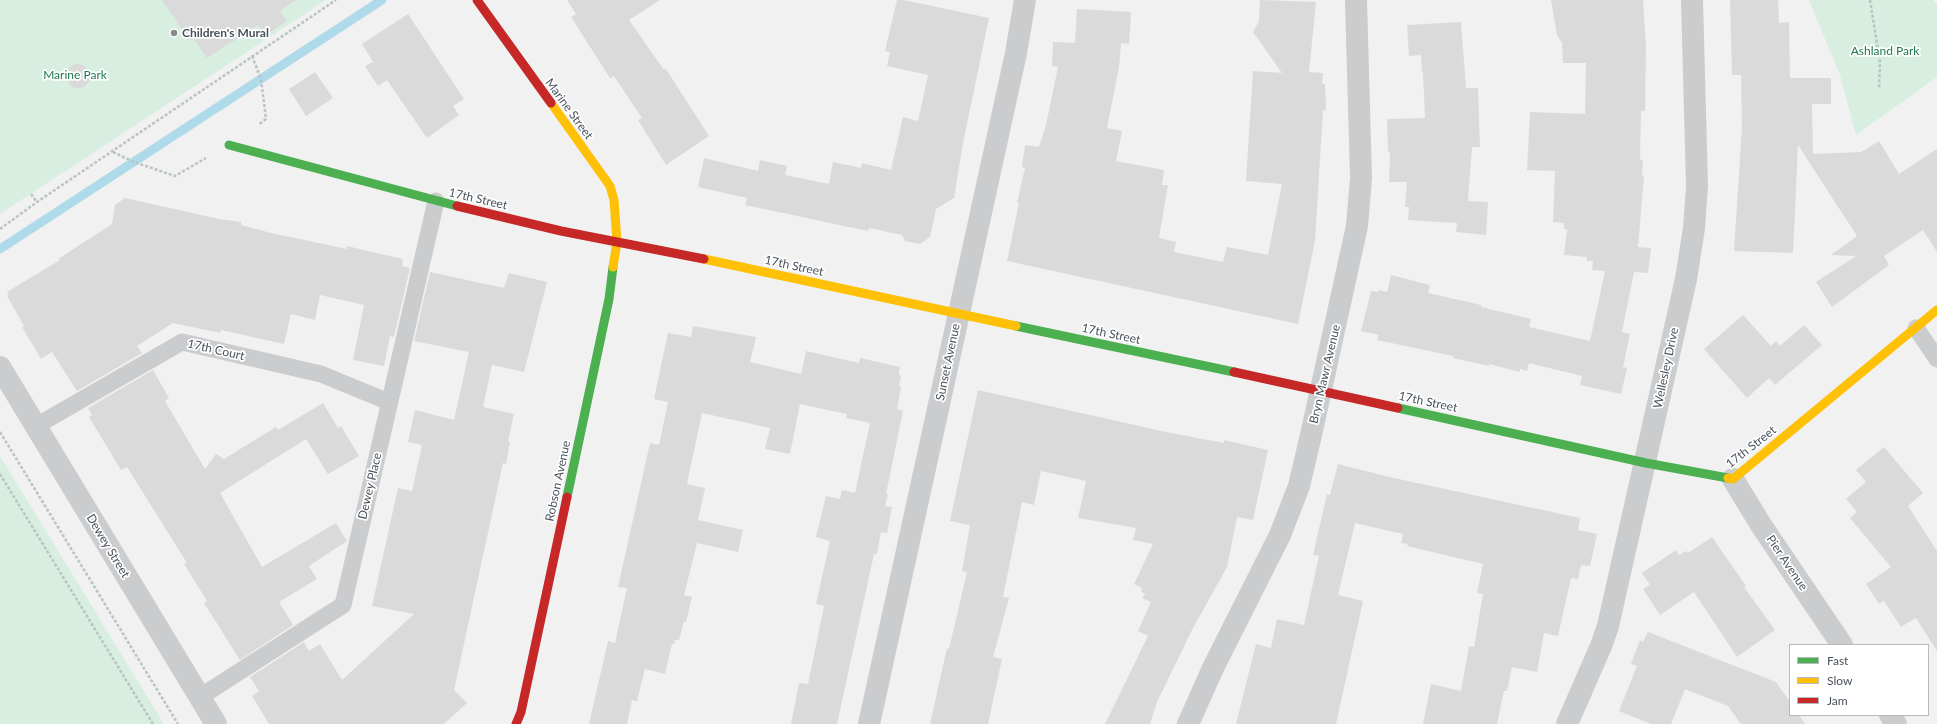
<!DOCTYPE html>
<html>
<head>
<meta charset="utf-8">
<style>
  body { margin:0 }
  #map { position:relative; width:1937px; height:724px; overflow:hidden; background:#f1f1f1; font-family:Lato,sans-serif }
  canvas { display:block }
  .legend { position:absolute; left:1789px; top:644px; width:140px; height:72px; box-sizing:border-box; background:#fff; border:1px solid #b6babe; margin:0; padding:5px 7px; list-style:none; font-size:12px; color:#49525c }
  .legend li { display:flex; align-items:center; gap:8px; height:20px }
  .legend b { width:20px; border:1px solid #b6babe }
</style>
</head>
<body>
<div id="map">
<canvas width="1937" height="724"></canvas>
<ul class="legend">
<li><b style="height:5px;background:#4caf50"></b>Fast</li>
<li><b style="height:5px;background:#ffc107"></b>Slow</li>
<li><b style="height:5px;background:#c62828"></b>Jam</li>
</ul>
</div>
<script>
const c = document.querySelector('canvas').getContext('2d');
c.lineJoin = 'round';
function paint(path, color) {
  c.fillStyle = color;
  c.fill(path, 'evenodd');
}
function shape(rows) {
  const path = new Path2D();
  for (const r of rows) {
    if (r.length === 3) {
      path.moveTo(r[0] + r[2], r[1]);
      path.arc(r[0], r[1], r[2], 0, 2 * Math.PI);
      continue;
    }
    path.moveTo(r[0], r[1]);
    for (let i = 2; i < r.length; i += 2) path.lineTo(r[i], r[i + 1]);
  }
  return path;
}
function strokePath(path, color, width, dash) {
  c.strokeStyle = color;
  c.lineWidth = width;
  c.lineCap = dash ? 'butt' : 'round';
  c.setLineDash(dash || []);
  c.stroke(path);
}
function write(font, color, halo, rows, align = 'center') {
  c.font = font + ' Lato,sans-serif';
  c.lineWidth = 3.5;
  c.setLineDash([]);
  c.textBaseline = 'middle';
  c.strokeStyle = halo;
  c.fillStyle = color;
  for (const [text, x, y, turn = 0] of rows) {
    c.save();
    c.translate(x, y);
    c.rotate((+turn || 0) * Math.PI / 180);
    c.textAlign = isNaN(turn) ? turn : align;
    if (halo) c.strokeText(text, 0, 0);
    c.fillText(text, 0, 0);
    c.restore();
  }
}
paint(shape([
  [0,0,326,0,0,214],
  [1809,0,1933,0,1937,5,1937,77,1856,135,1840,75],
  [0,456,164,724,0,724]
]), '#d7eee1');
strokePath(shape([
  [0,249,382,0]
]), '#aedae9', 9);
paint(shape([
  [162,0,296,0,280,11,287,21,265,36,258,25,207,58,194,39,190,41],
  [567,0,660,0,629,20,664,70,666,69,709,136,666,165,638,120,642,118,614,76,610,78,571,17,576,14],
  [897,0,904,0,989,18,963,143,954,198,936,209,930,237,920,244,905,241,902,235,869,228,868,231,745,205,747,198,698,187,704,158,758,171,760,160,787,166,785,175,829,184,833,162,861,168,862,163,891,170,903,117,918,121,928,75,887,66,890,52,885,51],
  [1260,0,1316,2,1309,72,1323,73,1322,84,1325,84,1326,110,1323,110,1315,241,1298,324,1007,261,1019,203,1017,203,1025,168,1022,167,1025,145,1039,147,1046,125,1058,67,1052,66,1053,42,1075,43,1077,9,1131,12,1129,44,1121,43,1119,67,1107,128,1122,131,1116,161,1164,170,1162,185,1168,185,1159,238,1176,242,1174,252,1223,262,1227,247,1268,255,1282,184,1246,181,1253,71,1282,73,1253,32,1259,21],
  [1551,0,1643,0,1646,46,1645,111,1641,111,1640,159,1643,161,1642,176,1644,176,1638,247,1651,248,1648,273,1634,272,1622,332,1630,334,1623,367,1627,368,1621,394,1580,385,1582,376,1529,363,1527,371,1520,369,1520,372,1489,364,1489,366,1453,358,1453,356,1377,340,1379,335,1361,331,1371,291,1378,292,1379,290,1387,292,1391,275,1430,285,1428,293,1481,305,1481,307,1531,319,1529,327,1590,341,1605,271,1592,270,1593,261,1587,261,1587,257,1564,255,1567,229,1564,229,1564,223,1553,222,1555,171,1527,170,1530,112,1585,114,1586,63,1563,63,1562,43,1557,35],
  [1730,0,1778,0,1779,23,1789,22,1790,78,1831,78,1831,104,1812,104,1813,154,1861,152,1879,141,1899,174,1937,149,1937,252,1923,230,1884,256,1889,265,1832,307,1816,282,1856,256,1831,255,1857,236,1798,145,1793,253,1734,251,1742,126,1741,75,1732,75],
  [408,14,464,99,453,106,459,115,427,138,387,80,378,86,365,66,373,62,362,44],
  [1461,22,1466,88,1478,88,1480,147,1472,147,1468,201,1488,202,1486,235,1456,232,1457,223,1408,220,1409,207,1405,207,1407,182,1389,182,1390,152,1388,152,1387,119,1425,118,1423,72,1422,72,1421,55,1409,56,1407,25],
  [78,76,12],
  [315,72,333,98,306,116,289,89],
  [125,198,219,219,241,222,241,225,271,233,347,249,347,246,403,259,402,266,410,268,394,337,390,336,384,366,353,360,364,305,320,295,315,320,291,314,284,344,221,330,220,333,173,323,137,346,142,353,77,391,52,352,41,359,22,327,24,326,7,296,9,294,7,292,60,260,58,259,112,224,115,205],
  [430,272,504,288,509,273,547,282,524,372,492,365,483,407,514,414,508,441,510,442,506,464,503,463,454,690,467,703,444,724,269,724,252,696,259,691,250,677,304,642,309,651,320,644,342,680,414,614,372,606,398,488,412,491,422,445,408,442,415,410,454,420,469,352,414,341],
  [1743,315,1771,346,1776,341,1780,346,1804,325,1822,345,1775,385,1769,378,1747,398,1704,349],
  [693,326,756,337,750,362,801,374,806,351,859,363,860,358,900,367,899,373,901,377,899,385,901,388,897,409,903,411,886,494,888,494,885,506,892,507,887,533,881,532,877,554,874,554,837,724,791,724,799,683,808,684,824,606,816,604,830,541,816,537,826,496,840,499,842,490,855,493,870,423,846,418,847,414,800,404,790,454,765,449,770,428,702,413,687,484,705,488,698,520,743,530,738,552,697,543,684,595,692,597,686,622,684,622,679,640,675,640,674,644,672,644,665,674,645,669,637,701,632,700,627,724,589,724,608,641,615,643,627,588,618,587,650,443,659,445,668,402,654,399,668,333,691,337],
  [153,370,169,398,165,401,205,469,216,454,224,459,276,427,278,430,323,403,338,428,341,426,359,456,328,474,306,439,220,493,262,567,336,523,347,541,309,566,317,579,279,602,293,625,240,660,204,603,207,601,184,564,187,563,127,467,121,470,89,417,92,415,88,408],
  [978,390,1171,433,1224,443,1224,440,1268,450,1253,520,1237,517,1227,567,1192,630,1157,702,1150,724,1105,724,1148,636,1138,631,1151,602,1142,598,1145,594,1141,591,1142,588,1134,584,1153,544,1133,540,1136,528,1078,518,1086,481,1041,471,1034,505,1022,502,1003,597,1009,598,993,657,1002,659,988,724,930,724,947,648,949,649,967,572,962,571,970,525,950,521],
  [1884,447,1923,493,1908,506,1937,551,1937,651,1916,618,1901,627,1884,601,1879,604,1866,584,1891,567,1850,518,1857,512,1846,499,1866,482,1856,470],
  [1338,464,1394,478,1580,518,1578,530,1597,534,1590,566,1581,565,1578,579,1571,578,1558,636,1544,633,1537,672,1512,667,1507,691,1504,691,1497,724,1423,724,1431,684,1461,691,1469,646,1474,647,1483,594,1477,593,1483,564,1407,546,1408,544,1401,543,1403,534,1355,523,1338,595,1363,601,1336,724,1236,724,1256,644,1271,648,1277,619,1304,625,1319,556,1313,555,1327,494,1330,495],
  [1712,537,1746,586,1744,587,1775,630,1737,657,1694,592,1660,615,1643,589,1650,585,1642,573,1676,550,1679,555,1686,551,1688,553],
  [1648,632,1776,682,1790,702,1790,715,1799,715,1805,724,1741,724,1728,706,1685,689,1671,724,1651,724,1619,711,1637,666,1631,664,1640,640,1643,642]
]), '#dadadb');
strokePath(shape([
  [1870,0,1880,63,1879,88],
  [252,56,261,79,266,119,258,125],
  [113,152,134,162,175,176,206,158],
  [31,194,37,202],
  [0,229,37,202,336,0],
  [0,432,178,724],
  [0,474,153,724]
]), '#b9c4c1', 2.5, [3, 2]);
strokePath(shape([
  [1916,328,1937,359],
  [36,426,182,342,321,374,389,402],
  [200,697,343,605,436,201]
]), '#cbccce', 17);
strokePath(shape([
  [0,367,216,724],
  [1733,479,1761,525,1842,645],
  [1890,715,1896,724],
  [869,724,1016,53,1025,0],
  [1188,724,1213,668,1280,535,1299,486,1311,435,1357,226,1361,178,1356,0],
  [1567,724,1601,646,1608,626,1686,279,1694,228,1697,186,1692,0]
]), '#cbccce', 22);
strokePath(shape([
  [229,145,457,206],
  [1016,326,1234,372],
  [1398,408,1646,463,1728,478],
  [567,497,609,299,613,267]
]), '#4caf50', 9);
strokePath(shape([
  [551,103,610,186,614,200,617,242,613,267],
  [704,259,1016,326],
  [1728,478,1733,479,1937,310]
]), '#ffc107', 9);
strokePath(shape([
  [477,0,551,103],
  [457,206,561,231,704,259],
  [1234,372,1398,408],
  [516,724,521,712,567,497]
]), '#c62828', 9);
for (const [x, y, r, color] of [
  [174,33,4,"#848a90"]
]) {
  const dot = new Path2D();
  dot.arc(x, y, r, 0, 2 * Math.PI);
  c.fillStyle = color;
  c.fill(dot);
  strokePath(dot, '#fff', 1.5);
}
write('bold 12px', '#49525c', '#fff', [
  ["Children's Mural",182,33]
], 'left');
write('12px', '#1e7950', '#fff', [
  ["Ashland Park",1885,51],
  ["Marine Park",75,75]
]);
write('12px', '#49525c', '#fff', [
  ["Marine Street",569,109,54],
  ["17th Street",478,199,13],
  ["17th Street",794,266,12],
  ["17th Street",1111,334,12],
  ["17th Court",216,350,13],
  ["Sunset Avenue",948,362,-78],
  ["Wellesley Drive",1666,368,-78],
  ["Bryn Mawr Avenue",1325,374,-77],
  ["17th Street",1428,402,12],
  ["17th Street",1751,447,-38],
  ["Robson Avenue",558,481,-78],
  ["Dewey Place",370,486,-77],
  ["Dewey Street",108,546,59],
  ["Pier Avenue",1787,563,56]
]);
</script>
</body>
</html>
